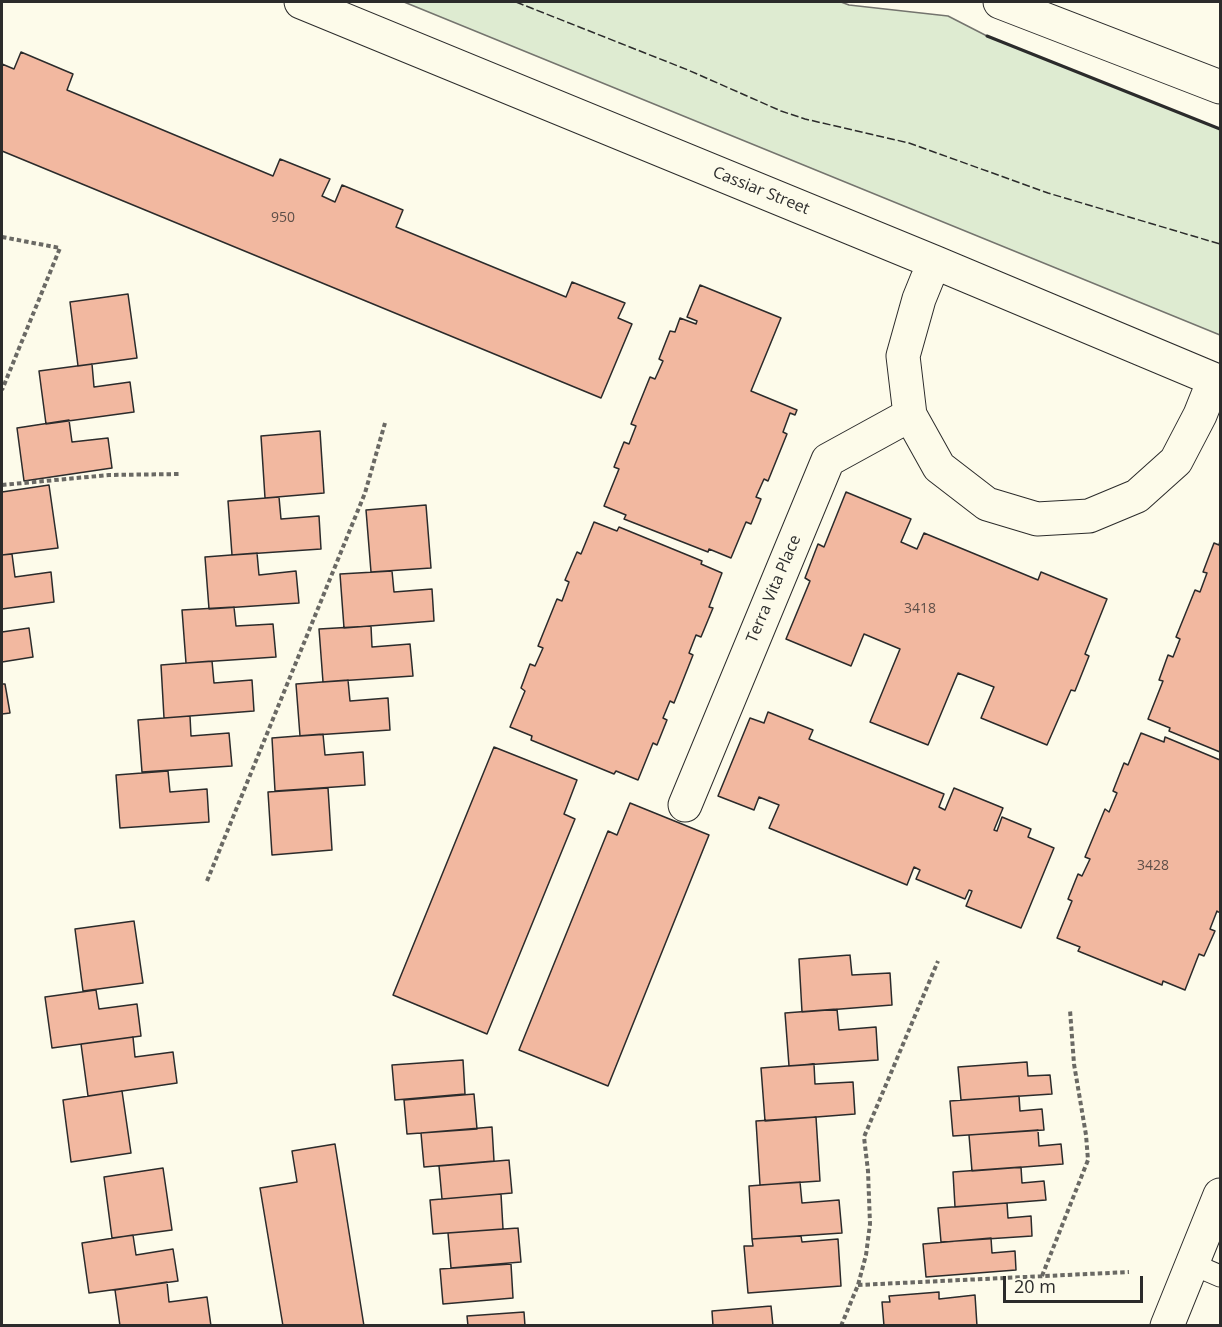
<!DOCTYPE html>
<html>
<head>
<meta charset="utf-8">
<style>
  body { margin:0 }
  #map { position:relative; width:1222px; height:1327px; overflow:hidden; background:#fdfbea; font-family:"Open Sans",sans-serif }
  canvas { display:block }
  .frame { position:absolute; inset:0; border:3px solid #2b2b2b; pointer-events:none }
  .scale { position:absolute; left:1003px; top:1276px; width:140px; height:27px; box-sizing:border-box; border:3px solid #2b2b2b; border-top:0; padding-left:8px; font-size:18px; line-height:21px; white-space:nowrap; color:#2b2b2b; -webkit-text-stroke:4px #fdfbea; paint-order:stroke }
</style>
</head>
<body>
<div id="map">
<canvas width="1222" height="1327"></canvas>
<div class="frame"></div>
<div class="scale">20 m</div>
</div>
<script>
const c = document.querySelector('canvas').getContext('2d');
c.lineJoin = 'round';
function paint(path, color) {
  c.fillStyle = color;
  c.fill(path, 'evenodd');
}
function shape(rows) {
  const path = new Path2D();
  for (const r of rows) {
    path.moveTo(r[0], r[1]);
    for (let i = 2; i < r.length; i += 2) path.lineTo(r[i], r[i + 1]);
  }
  return path;
}
function strokePath(path, color, width, dash) {
  c.strokeStyle = color;
  c.lineWidth = width;
  c.lineCap = dash ? 'butt' : 'round';
  c.setLineDash(dash || []);
  c.stroke(path);
}
function write(font, color, halo, rows, align = 'center') {
  c.font = font + ' "Open Sans",sans-serif';
  c.lineWidth = 4.5;
  c.setLineDash([]);
  c.textBaseline = 'middle';
  c.strokeStyle = halo;
  c.fillStyle = color;
  for (const [text, x, y, turn = 0] of rows) {
    c.save();
    c.translate(x, y);
    c.rotate((+turn || 0) * Math.PI / 180);
    c.textAlign = isNaN(turn) ? turn : align;
    if (halo) c.strokeText(text, 0, 0);
    c.fillText(text, 0, 0);
    c.restore();
  }
}
const green = shape([
  [404,2,841,2,849,5,948,16,987,36,1220,129,1220,335,404,2]
]);
paint(green, '#deebd1');
strokePath(green, '#74746e', 1.5);
const building = shape([
  [21,52,73,74,67,90,273,176,280,159,330,179,322,196,335,202,342,185,403,210,396,227,566,297,572,282,625,303,618,318,632,324,601,398,2,151,2,64,14,69,21,52],
  [700,285,781,318,751,391,797,410,795,415,790,413,783,432,787,434,768,481,764,479,756,497,761,499,751,524,746,522,731,558,709,549,708,552,624,519,626,515,604,506,619,469,614,467,624,442,629,444,636,426,631,424,650,377,655,379,663,361,659,359,670,331,675,332,680,318,696,324,697,321,687,317,700,285],
  [128,294,137,358,78,366,70,302,128,294],
  [92,364,94,387,130,382,134,412,46,424,39,371,92,364],
  [69,420,72,442,108,438,112,468,24,481,17,428,69,420],
  [320,431,324,493,265,498,261,436,320,431],
  [49,485,58,548,2,555,2,492,49,485],
  [846,492,911,519,901,542,917,549,924,533,1038,580,1041,572,1107,599,1085,654,1089,656,1075,691,1071,690,1047,745,981,718,994,687,958,673,928,745,870,722,900,649,864,634,851,666,786,639,810,581,805,578,818,544,824,547,846,492],
  [279,497,281,519,319,516,321,549,232,555,228,501,279,497],
  [426,505,431,568,371,572,366,510,426,505],
  [594,522,617,531,619,527,702,561,701,564,722,573,709,607,713,608,701,637,696,635,689,653,693,655,674,703,670,701,663,718,667,720,657,745,653,743,638,780,616,771,614,774,531,740,532,736,510,727,525,691,521,688,530,664,535,666,543,648,538,646,557,599,562,601,569,582,565,580,577,552,581,554,594,522],
  [1220,541,1220,752,1169,731,1170,728,1148,719,1163,681,1159,680,1168,655,1173,657,1180,639,1176,637,1195,590,1200,592,1207,573,1203,572,1214,543,1219,545,1220,541],
  [257,553,259,575,296,571,299,603,209,609,205,557,257,553],
  [12,554,15,577,51,572,54,602,2,609,2,555,12,554],
  [392,571,394,592,432,589,434,621,344,628,340,574,392,571],
  [234,607,236,626,273,624,276,657,186,663,182,610,234,607],
  [371,626,372,647,410,644,413,676,323,682,319,629,371,626],
  [29,628,33,657,2,662,2,632,29,628],
  [212,661,214,683,252,680,254,711,164,718,161,665,212,661],
  [348,680,350,701,388,698,390,730,300,736,296,684,348,680],
  [2,684,5,684,10,713,2,714,2,684],
  [768,712,813,730,809,739,944,794,939,807,945,810,954,788,1003,808,994,830,997,831,1002,817,1031,829,1028,837,1054,848,1021,928,966,906,972,891,969,890,965,899,916,879,920,870,914,867,907,885,769,828,779,805,759,797,754,810,718,796,750,718,764,723,768,712],
  [190,716,191,736,229,733,232,766,142,772,138,720,190,716],
  [1141,733,1164,742,1165,737,1220,760,1220,913,1217,911,1210,929,1215,931,1204,956,1199,954,1185,990,1163,981,1162,985,1078,951,1080,947,1057,938,1072,901,1068,899,1078,874,1082,876,1090,859,1085,857,1105,809,1109,812,1117,793,1113,791,1124,763,1128,765,1141,733],
  [323,734,325,755,363,752,365,785,275,791,272,738,323,734],
  [494,747,577,780,564,814,575,819,487,1034,393,995,494,747],
  [168,771,170,792,207,789,209,822,120,828,116,775,168,771],
  [328,788,332,850,272,855,268,792,328,788],
  [630,803,709,835,608,1086,519,1050,608,831,617,835,630,803],
  [134,921,143,983,83,991,75,929,134,921],
  [850,955,852,975,890,973,892,1005,802,1012,799,959,850,955],
  [96,990,99,1009,137,1004,141,1036,52,1048,45,997,96,990],
  [837,1009,839,1030,876,1027,878,1060,789,1066,785,1013,837,1009],
  [133,1037,135,1057,173,1052,177,1083,88,1096,81,1044,133,1037],
  [463,1060,465,1094,395,1100,392,1065,463,1060],
  [1027,1062,1028,1076,1050,1075,1052,1094,961,1100,958,1067,1027,1062],
  [814,1064,815,1084,853,1082,855,1114,765,1121,761,1068,814,1064],
  [122,1091,131,1153,71,1162,63,1100,122,1091],
  [474,1094,477,1129,407,1134,404,1100,474,1094],
  [1019,1096,1020,1111,1042,1109,1044,1130,953,1136,950,1101,1019,1096],
  [816,1117,820,1181,760,1185,756,1121,816,1117],
  [492,1127,494,1161,424,1167,421,1133,492,1127],
  [1038,1130,1039,1146,1061,1144,1063,1164,972,1171,969,1135,1038,1130],
  [335,1144,364,1326,283,1326,260,1188,297,1182,292,1151,335,1144],
  [509,1160,512,1193,442,1199,439,1166,509,1160],
  [1021,1167,1022,1183,1044,1181,1046,1200,955,1207,953,1172,1021,1167],
  [163,1168,172,1230,112,1238,104,1177,163,1168],
  [800,1182,802,1203,839,1200,842,1233,752,1239,749,1186,800,1182],
  [501,1194,503,1229,433,1234,430,1200,501,1194],
  [1007,1203,1008,1218,1031,1216,1032,1236,941,1242,938,1208,1007,1203],
  [518,1228,521,1262,451,1268,448,1233,518,1228],
  [133,1235,136,1255,173,1249,178,1281,89,1293,82,1243,133,1235],
  [801,1236,802,1242,838,1239,841,1286,748,1293,744,1246,753,1246,752,1239,801,1236],
  [991,1238,992,1253,1015,1251,1016,1270,926,1277,923,1244,991,1238],
  [511,1264,513,1298,443,1304,440,1269,511,1264],
  [167,1282,169,1302,207,1297,211,1326,120,1326,115,1290,167,1282],
  [939,1292,939,1299,975,1295,977,1326,884,1326,882,1302,890,1302,889,1296,939,1292],
  [771,1306,773,1326,713,1326,712,1311,771,1306],
  [524,1312,525,1326,468,1326,467,1316,524,1312]
]);
paint(building, '#f2b8a0');
strokePath(building, '#2b2b2b', 1.5);
const lane = shape([
  [1192,1264,1220,1276]
]);
const street = shape([
  [301,2,934,262,1220,382],
  [934,262,919,299,903,356,910,415,939,467,987,504,1037,519,1089,516,1137,496,1176,461,1200,415,1214,380],
  [685,805,828,460,910,415],
  [1167,1326,1220,1195]
]);
const highway = shape([
  [1000,2,1220,87]
]);
strokePath(lane, '#2b2b2b', 23);
strokePath(street, '#2b2b2b', 35);
strokePath(highway, '#2b2b2b', 35);
strokePath(shape([
  [2,237,60,248,2,390],
  [2,485,109,475,180,474],
  [207,881,365,493,385,423],
  [1042,1276,1088,1160,1086,1135,1074,1064,1070,1010],
  [858,1285,1129,1272],
  [841,1326,858,1285,866,1255,870,1224,868,1171,864,1137,938,961]
]), '#6a6964', 4, [4.5, 3]);
strokePath(lane, '#fdfbea', 21);
strokePath(street, '#fdfbea', 33);
strokePath(highway, '#fdfbea', 33);
strokePath(shape([
  [516,2,688,70,781,111,805,119,909,143,1048,193,1220,244]
]), '#2b2b2b', 1.5, [8, 3]);
strokePath(shape([
  [987,36,1220,129]
]), '#2b2b2b', 3);
write('14px', '#5d4e48', null, [
  ["950",283,218],
  ["3418",920,609],
  ["3428",1153,866]
]);
write('16px', '#2b2b2b', '#fdfbea', [
  ["Cassiar Street",761,191,22],
  ["Terra Vita Place",774,589,-67]
]);
</script>
</body>
</html>
